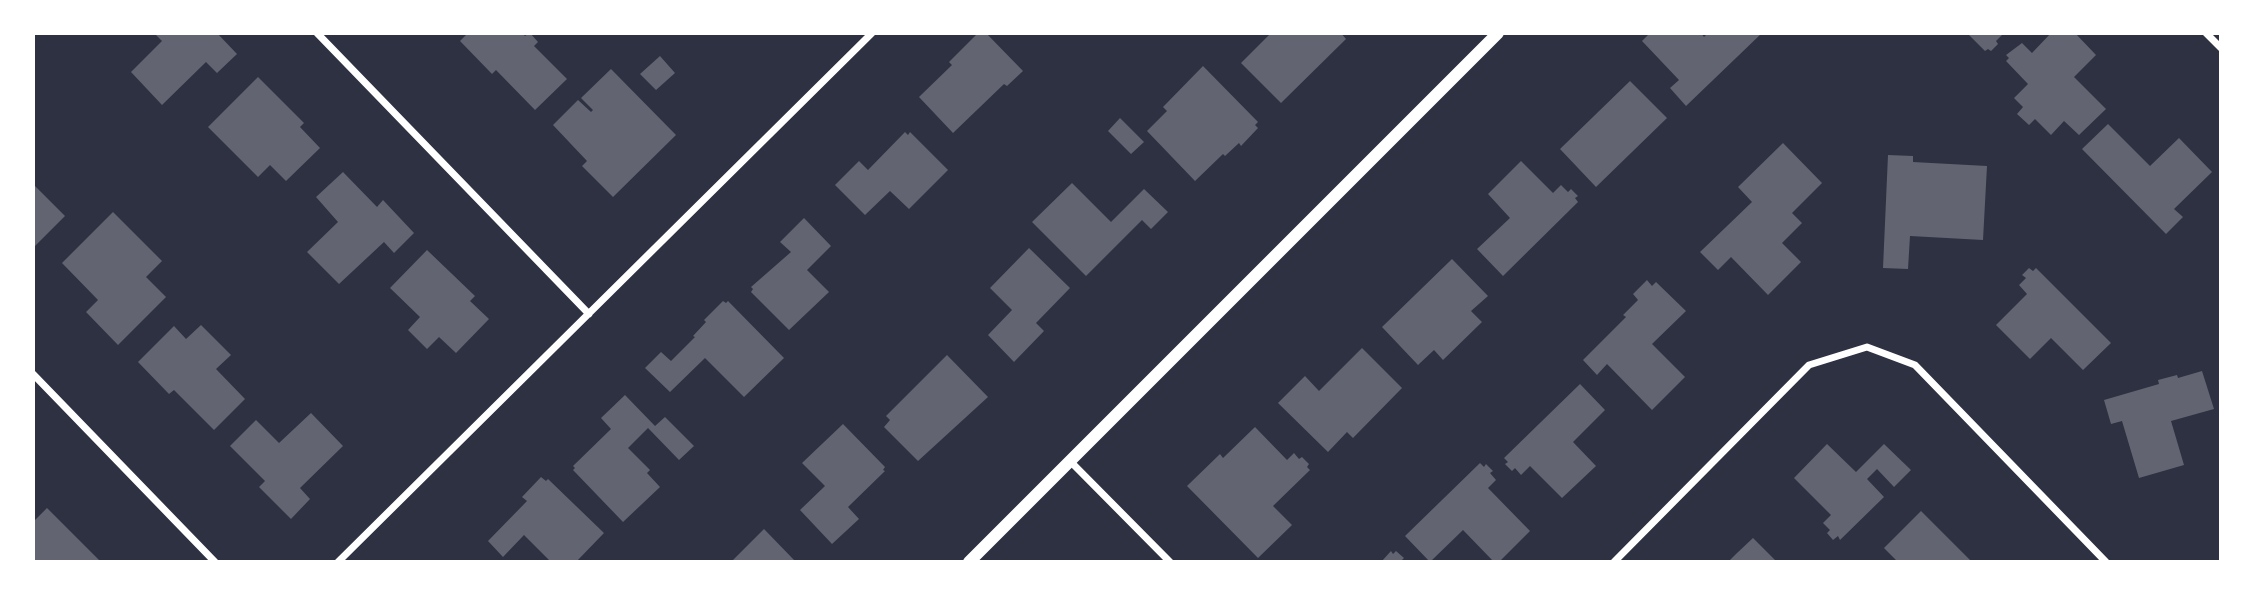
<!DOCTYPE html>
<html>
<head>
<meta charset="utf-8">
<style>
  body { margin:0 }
  #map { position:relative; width:2254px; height:595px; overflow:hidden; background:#2d3142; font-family:"Archivo Narrow",sans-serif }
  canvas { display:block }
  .frame { position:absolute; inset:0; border:35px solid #fff; pointer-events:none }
</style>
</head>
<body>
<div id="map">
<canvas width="2254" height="595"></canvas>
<div class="frame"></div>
</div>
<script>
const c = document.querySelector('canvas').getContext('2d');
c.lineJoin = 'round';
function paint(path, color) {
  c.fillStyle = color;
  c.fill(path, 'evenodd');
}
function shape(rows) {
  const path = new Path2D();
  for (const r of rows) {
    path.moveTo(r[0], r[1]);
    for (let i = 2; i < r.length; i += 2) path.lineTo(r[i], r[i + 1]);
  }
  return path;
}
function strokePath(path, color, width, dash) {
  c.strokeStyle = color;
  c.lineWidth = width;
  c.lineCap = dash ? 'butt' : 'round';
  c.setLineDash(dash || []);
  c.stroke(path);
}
paint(shape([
  [154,33,217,33,237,54,217,73,206,62,162,105,131,72,162,41],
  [468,33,522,33,525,36,530,33,538,42,534,46,567,79,535,110,496,70,492,74,460,41],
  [978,33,986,33,1023,71,1007,86,1004,84,953,133,919,97,952,65,949,62],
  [1271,33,1341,33,1346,39,1281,103,1241,63],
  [1650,33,1701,33,1704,37,1708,33,1762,33,1686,106,1670,88,1679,80,1642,41],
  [1967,33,2004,33,1996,41,1998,44,1991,51,1988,49,1985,51],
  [2051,33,2075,33,2096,55,2074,77,2106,109,2079,135,2064,121,2051,135,2035,119,2029,125,2017,114,2023,107,2014,98,2028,84,2006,61,2009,58,2006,55,2022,43,2032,53],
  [660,56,675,73,656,90,640,74],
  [1203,66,1258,122,1255,125,1258,128,1241,146,1239,143,1225,156,1223,154,1195,181,1147,131,1167,111,1163,107],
  [611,69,676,135,613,197,582,166,587,161,553,125,578,100,591,112,593,110,581,98],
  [258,77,304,123,300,127,320,148,286,181,270,165,258,177,208,127],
  [1630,81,1667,118,1596,187,1560,149],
  [1120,118,1144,142,1131,154,1108,131],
  [2108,124,2150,166,2179,138,2212,172,2174,209,2183,217,2166,234,2082,149],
  [905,132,908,135,910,132,948,170,909,209,890,191,865,215,835,185,859,161,868,170],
  [1783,143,1822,183,1792,213,1802,223,1782,243,1801,262,1768,295,1731,257,1718,270,1700,252,1752,202,1738,187],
  [1888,155,1913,156,1913,162,1987,166,1983,240,1910,236,1908,269,1883,268],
  [1521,161,1553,193,1561,185,1568,192,1571,189,1578,196,1575,198,1578,202,1503,276,1477,249,1510,218,1488,194],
  [343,172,377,207,383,200,414,233,394,253,384,242,339,284,307,252,338,222,316,197],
  [1072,183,1111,222,1144,189,1168,212,1151,229,1142,220,1086,276,1032,222],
  [33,184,65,216,35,246,33,244],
  [113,212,162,261,146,277,166,297,118,345,86,312,98,300,62,263],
  [804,218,831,246,807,270,829,292,789,330,751,292,753,289,751,287,791,252,780,242],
  [1029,248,1070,288,1036,323,1044,331,1014,362,988,335,1012,310,990,288],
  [427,250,475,296,470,301,489,319,456,353,439,337,427,349,408,330,420,317,390,288],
  [1452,259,1488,296,1471,311,1482,322,1443,360,1434,350,1418,365,1382,327],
  [2029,268,2033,271,2036,268,2111,343,2083,370,2051,338,2030,359,1996,325,2027,294,2019,285,2026,278,2022,275],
  [1647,280,1652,286,1656,282,1686,311,1652,344,1685,377,1652,410,1607,364,1597,375,1583,360,1626,317,1623,315,1638,300,1633,294],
  [723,301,726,303,728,301,784,358,744,397,705,358,670,392,645,368,661,352,671,361,695,337,693,336,706,322,704,320],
  [201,325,231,355,216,369,245,399,214,430,174,390,169,394,138,362,174,326,186,339],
  [1362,348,1402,388,1353,438,1347,432,1328,452,1278,403,1305,376,1319,391],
  [947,355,988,397,918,461,884,427,890,420,886,416],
  [2202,371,2214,409,2171,421,2184,465,2139,478,2122,421,2111,424,2104,400,2159,384,2158,380,2177,375,2178,378],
  [1580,384,1605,410,1573,442,1596,466,1562,498,1530,466,1521,475,1515,468,1512,471,1505,464,1508,462,1504,458],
  [625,395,655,426,665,417,694,446,679,460,648,428,628,448,650,470,647,473,660,487,623,522,573,470,575,468,573,466,611,429,601,418],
  [311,413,343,446,300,488,310,499,291,519,259,487,265,481,230,446,256,420,279,443],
  [843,424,885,467,883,470,885,471,848,507,859,519,832,544,800,510,825,486,802,463],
  [1255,427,1287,460,1294,453,1299,459,1302,457,1309,464,1307,467,1310,470,1273,506,1292,525,1258,558,1187,486,1220,454,1223,458],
  [1827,444,1856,472,1884,444,1911,470,1894,487,1877,469,1867,479,1884,497,1840,540,1838,536,1833,540,1827,533,1830,530,1823,523,1831,515,1794,478],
  [1480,463,1484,467,1486,464,1493,471,1490,473,1496,480,1488,488,1530,531,1499,562,1494,562,1463,530,1430,562,1405,536],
  [541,477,546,481,548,479,604,533,576,562,551,562,524,535,503,557,488,541,527,501,522,497],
  [47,508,101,562,33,562,33,522],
  [1921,511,1972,562,1898,562,1884,548],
  [764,529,796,562,731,562],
  [1753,538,1777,562,1728,562,1736,554],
  [1391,551,1393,554,1396,551,1404,558,1400,562,1381,562]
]), '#626471');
strokePath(shape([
  [317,33,589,314],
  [2206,33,2221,48],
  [33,374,215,562],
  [1070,461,1170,562],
  [338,562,872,33],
  [1614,562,1809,365,1867,347,1915,365,2106,562]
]), '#fff', 7);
strokePath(shape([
  [969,562,1498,33]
]), '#fff', 12);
</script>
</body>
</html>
